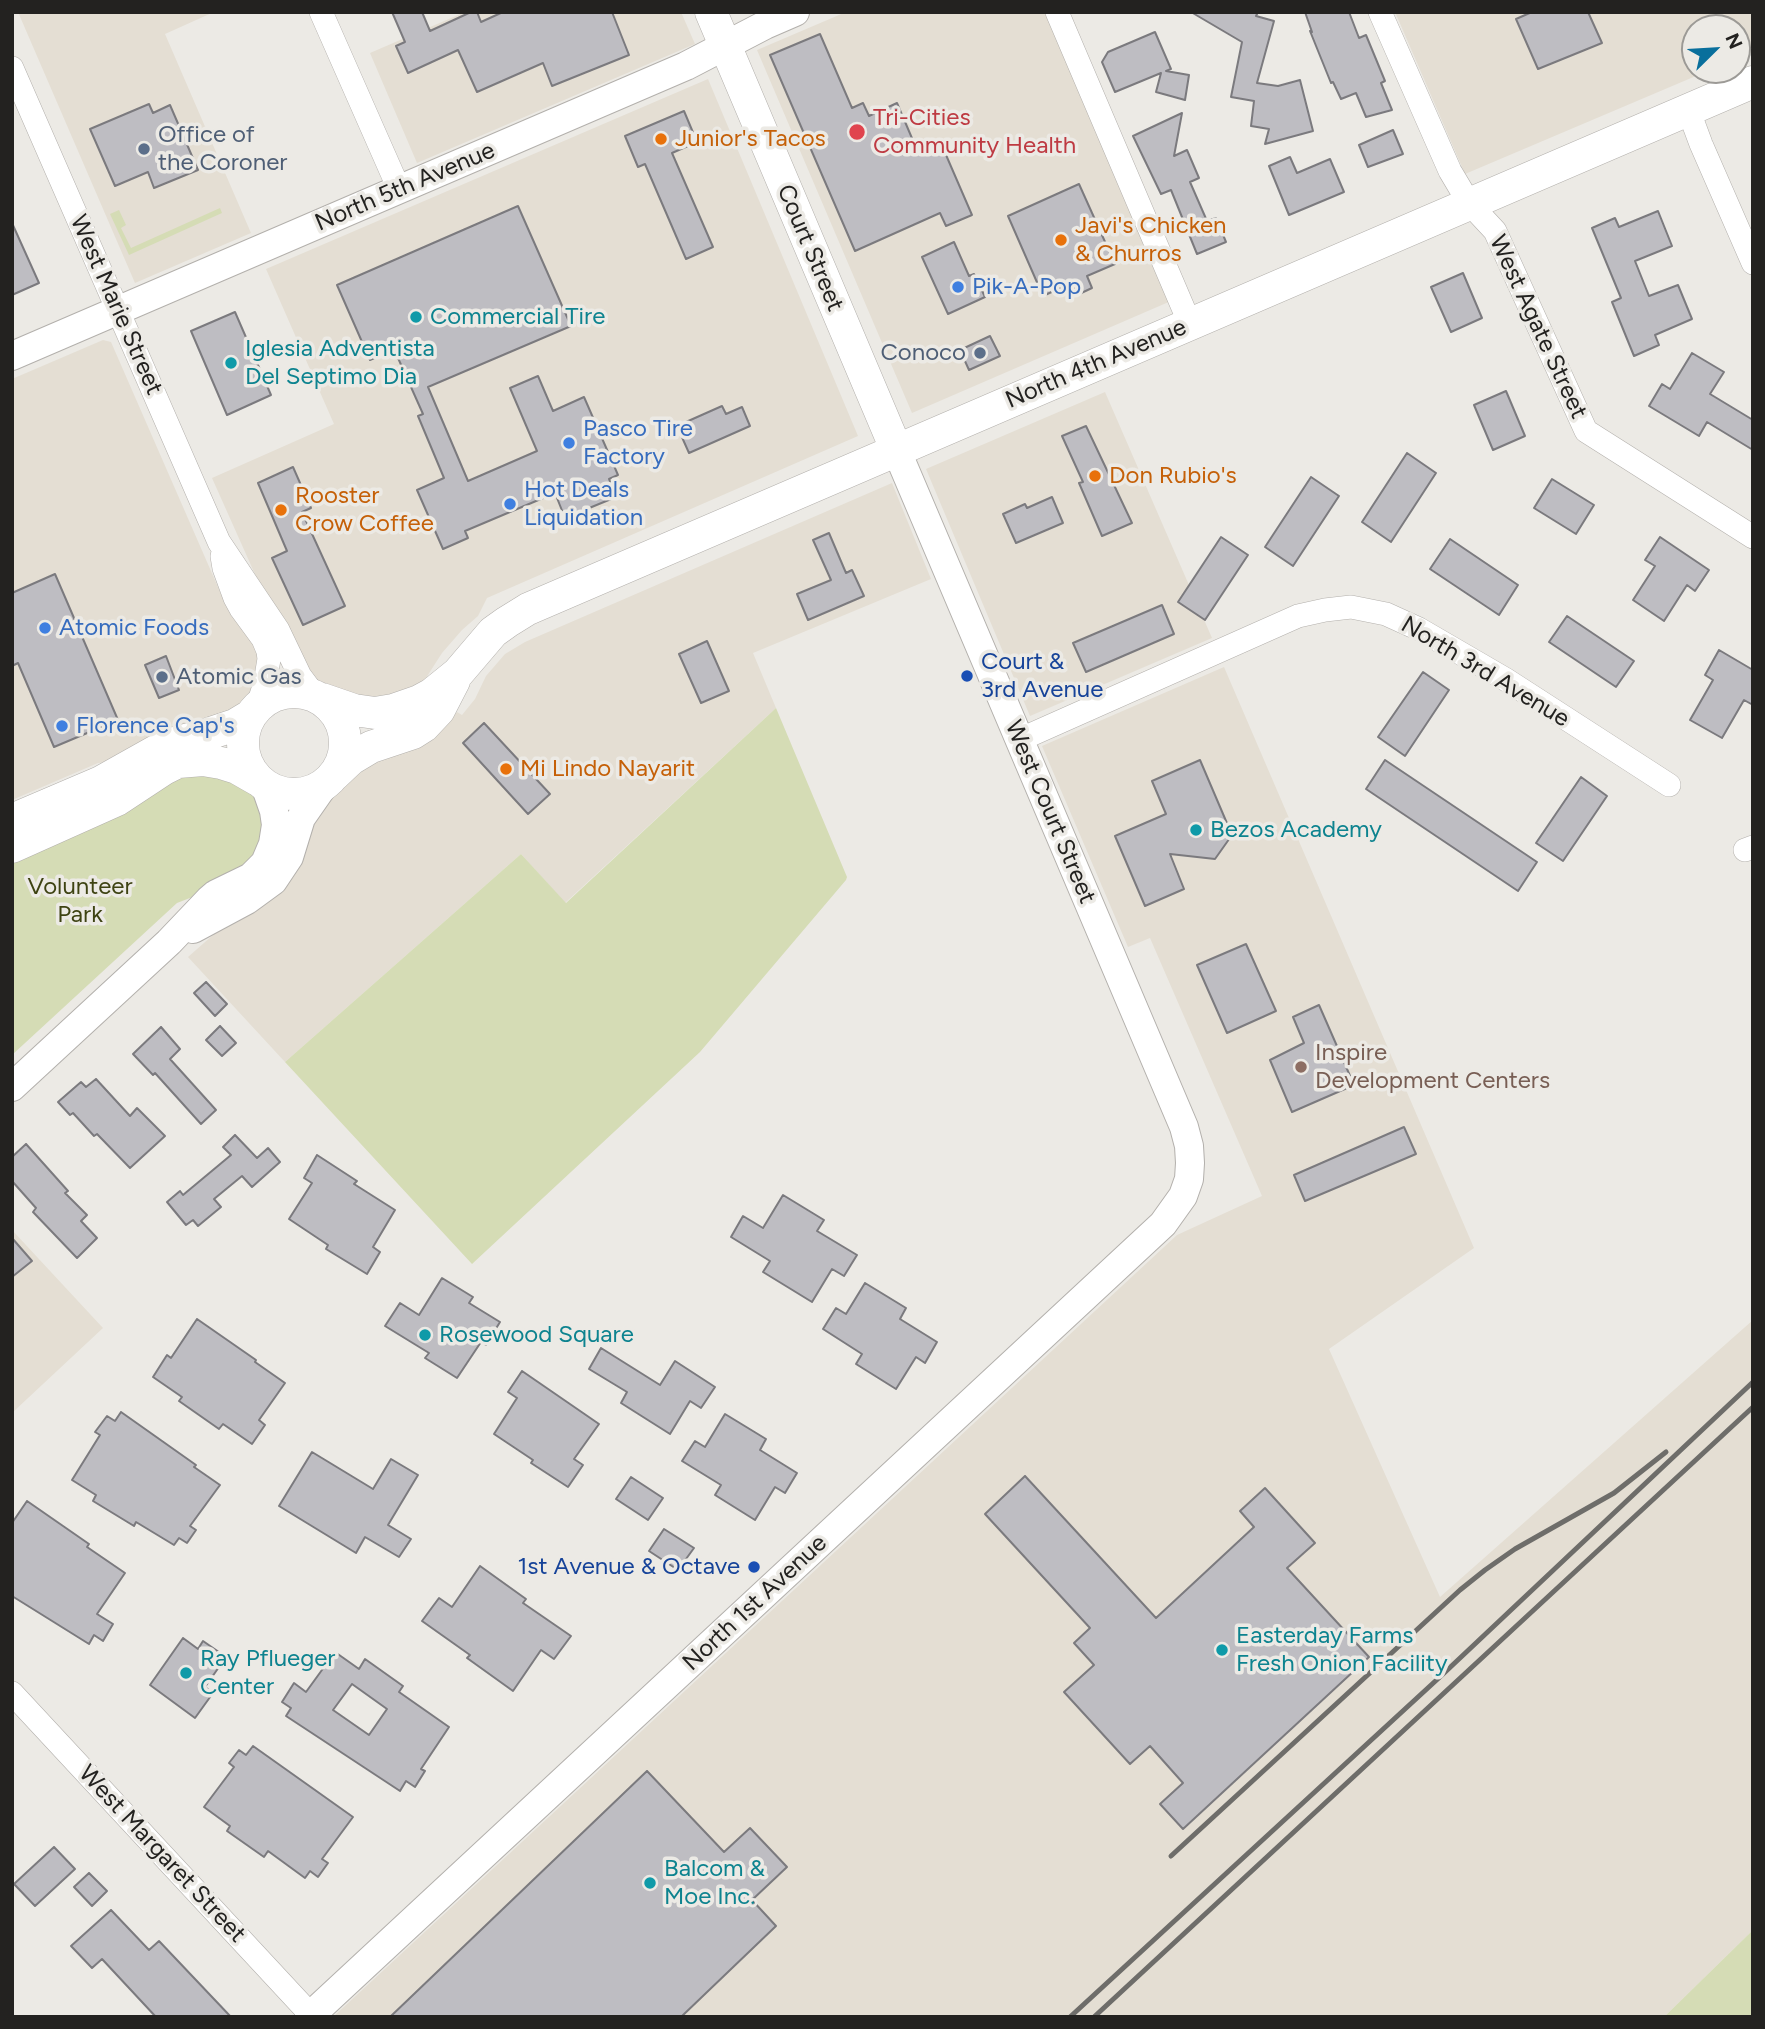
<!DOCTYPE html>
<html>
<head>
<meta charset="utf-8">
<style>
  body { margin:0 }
  #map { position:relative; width:1765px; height:2029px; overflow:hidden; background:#eceae5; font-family:Figtree,sans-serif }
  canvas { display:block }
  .frame { position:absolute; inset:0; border:14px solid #232220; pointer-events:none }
  .north { position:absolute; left:1681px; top:14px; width:70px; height:70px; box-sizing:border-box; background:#eceae5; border:2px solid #9c9a96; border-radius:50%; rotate:66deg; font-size:19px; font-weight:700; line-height:28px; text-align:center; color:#232220 }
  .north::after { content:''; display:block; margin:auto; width:24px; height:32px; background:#096f9c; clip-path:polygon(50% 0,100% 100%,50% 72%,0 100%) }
</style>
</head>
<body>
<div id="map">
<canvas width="1765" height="2029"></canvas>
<div class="frame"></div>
<div class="north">N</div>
</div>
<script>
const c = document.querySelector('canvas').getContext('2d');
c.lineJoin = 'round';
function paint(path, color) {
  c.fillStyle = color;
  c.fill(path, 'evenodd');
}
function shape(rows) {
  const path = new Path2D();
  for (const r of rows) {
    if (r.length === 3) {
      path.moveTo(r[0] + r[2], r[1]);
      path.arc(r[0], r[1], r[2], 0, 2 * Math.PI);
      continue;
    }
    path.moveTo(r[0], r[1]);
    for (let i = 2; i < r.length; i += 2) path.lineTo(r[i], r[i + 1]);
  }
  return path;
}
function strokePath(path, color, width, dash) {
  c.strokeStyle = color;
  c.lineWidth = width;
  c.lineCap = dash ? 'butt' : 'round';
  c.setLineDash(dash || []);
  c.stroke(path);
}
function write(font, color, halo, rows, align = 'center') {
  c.font = font + ' Figtree,sans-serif';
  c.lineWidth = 7;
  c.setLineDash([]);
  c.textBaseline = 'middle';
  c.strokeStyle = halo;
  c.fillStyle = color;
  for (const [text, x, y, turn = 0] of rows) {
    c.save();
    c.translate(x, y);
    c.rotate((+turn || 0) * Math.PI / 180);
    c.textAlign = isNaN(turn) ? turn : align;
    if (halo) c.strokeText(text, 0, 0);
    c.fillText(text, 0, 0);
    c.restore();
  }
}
paint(shape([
  [18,12,214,12,165,34,251,233,135,283],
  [465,12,681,12,695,44,417,163,370,53],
  [846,12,1047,12,1171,301,912,413,757,50],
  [1395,12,1753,12,1753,52,1737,58,1737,28,1695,28,1695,70,1710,70,1465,174],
  [708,79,858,436,487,598,478,616,462,630,442,653,417,692,380,706,320,687,306,669,258,581,212,478,334,424,266,269],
  [103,340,111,342,221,594,262,657,248,705,118,761,98,763,12,800,12,379],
  [1105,392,1212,638,1030,716,926,469],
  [892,483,931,579,753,653,776,708,565,903,521,854,285,1062,188,957,238,913,302,833,349,770,442,726,457,712,462,715,475,699,486,676,505,654,525,642],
  [1224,667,1474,1248,1329,1349,1440,1597,1753,1320,1753,1930,1664,2017,333,2017,1177,1235,1262,1196,1150,938,1128,947,1042,746],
  [12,1230,103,1328,12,1413]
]), '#e4ded3');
paint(shape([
  [220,208,222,213,129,255,110,214,119,210,126,225,121,228,131,248],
  [776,708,847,877,846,880,700,1052,472,1264,285,1062,521,854,566,903],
  [178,769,252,785,265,809,259,857,195,896,177,903,12,1055,12,857],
  [1753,1930,1753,2017,1664,2017]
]), '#d5dcb5');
const building = shape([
  [392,12,422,12,430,31,471,12,477,12,481,22,503,12,612,12,629,55,552,86,543,63,477,92,458,50,408,73,396,46,405,42,392,12],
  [1191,12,1258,12,1256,16,1274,21,1257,83,1278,86,1300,80,1313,131,1265,144,1269,129,1251,126,1254,101,1231,97,1242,42,1191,12],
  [1305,12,1349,12,1359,38,1366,35,1385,81,1381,83,1392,110,1366,117,1356,93,1341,99,1333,82,1331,83,1310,31,1312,32,1305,12],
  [1532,12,1588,12,1602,43,1538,69,1516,19,1532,12],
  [1155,32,1171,69,1166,71,1189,75,1185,100,1156,92,1161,73,1115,92,1102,62,1108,52,1155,32],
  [820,34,852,108,863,103,869,116,897,103,917,150,925,147,928,155,943,148,972,215,946,226,940,213,855,251,770,55,820,34],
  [149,104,153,113,170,105,198,170,154,188,148,172,115,186,90,129,149,104],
  [684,111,697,142,672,153,713,247,686,259,645,164,638,167,625,136,684,111],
  [1182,113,1174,156,1187,150,1199,178,1190,182,1207,221,1216,218,1226,242,1197,254,1171,190,1161,194,1133,136,1182,113],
  [1393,130,1403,154,1368,167,1359,145,1393,130],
  [1290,157,1297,173,1330,159,1344,192,1289,215,1269,166,1290,157],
  [1079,184,1115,264,1087,276,1092,288,1077,295,1071,283,1043,296,1008,216,1079,184],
  [518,206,571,326,428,387,468,481,537,451,510,388,538,376,553,411,584,397,618,475,609,479,616,497,565,518,555,493,465,531,468,538,443,549,417,490,444,478,418,416,423,414,394,349,370,360,337,285,518,206],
  [1658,211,1672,246,1635,261,1649,296,1678,285,1692,319,1655,335,1659,345,1634,356,1612,302,1621,298,1592,228,1615,218,1619,227,1658,211],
  [12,223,39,283,12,295,12,223],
  [954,242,969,276,974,274,985,297,948,314,922,257,954,242],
  [1463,273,1482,318,1451,332,1431,287,1463,273],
  [235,312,271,395,227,415,191,331,235,312],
  [990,336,1000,356,969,370,960,350,990,336],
  [1692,353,1724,372,1710,394,1753,420,1753,450,1707,422,1699,436,1649,406,1662,384,1670,389,1692,353],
  [1506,391,1525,436,1493,450,1474,405,1506,391],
  [722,406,726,414,742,407,750,426,689,453,677,426,722,406],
  [1086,426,1132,523,1102,536,1079,483,1083,482,1062,436,1086,426],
  [1407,453,1436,473,1391,542,1362,522,1407,453],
  [293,467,311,508,302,512,345,606,303,625,272,558,287,551,258,483,293,467],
  [1311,477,1339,496,1293,566,1265,547,1311,477],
  [1552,479,1594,505,1576,534,1534,508,1552,479],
  [1052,497,1063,523,1016,543,1003,514,1025,504,1027,508,1052,497],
  [829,533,846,573,852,570,864,596,808,620,797,594,831,580,813,540,829,533],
  [1221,537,1248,555,1205,620,1178,602,1221,537],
  [1660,537,1709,570,1695,591,1687,585,1664,621,1633,600,1655,566,1645,560,1660,537],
  [1450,539,1518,585,1499,615,1430,569,1450,539],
  [55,574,118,720,54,747,18,663,12,666,12,593,55,574],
  [1162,605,1174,634,1086,672,1073,643,1162,605],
  [1567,616,1634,661,1616,687,1549,642,1567,616],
  [707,641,729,691,701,703,679,654,707,641],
  [1719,650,1753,670,1753,705,1744,700,1722,738,1690,720,1713,680,1705,675,1719,650],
  [166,656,179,690,159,698,145,665,166,656],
  [1423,672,1449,690,1405,756,1378,737,1423,672],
  [484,723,550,794,528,814,463,743,484,723],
  [1200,760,1232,835,1215,859,1170,854,1184,889,1145,906,1115,836,1166,814,1152,781,1200,760],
  [1385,760,1537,862,1518,891,1366,789,1385,760],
  [1581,777,1607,796,1563,861,1536,843,1581,777],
  [1246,944,1276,1011,1227,1033,1197,965,1246,944],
  [206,982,227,1004,215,1016,194,993,206,982],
  [1319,1005,1354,1085,1292,1112,1270,1060,1304,1043,1293,1017,1319,1005],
  [220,1026,236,1043,222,1056,206,1040,220,1026],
  [161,1027,180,1049,170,1059,216,1110,201,1124,155,1073,153,1075,133,1054,161,1027],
  [96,1079,130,1116,137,1108,165,1136,130,1168,97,1134,94,1136,73,1113,70,1115,58,1102,81,1082,86,1087,96,1079],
  [1404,1127,1416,1154,1305,1201,1294,1175,1404,1127],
  [235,1135,257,1158,268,1148,280,1162,252,1187,242,1176,214,1199,221,1207,198,1226,193,1220,186,1225,167,1202,180,1191,183,1195,231,1155,223,1147,235,1135],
  [26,1144,68,1191,65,1193,87,1215,81,1221,97,1238,77,1258,33,1212,36,1208,12,1181,12,1157,26,1144],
  [317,1155,357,1181,354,1184,395,1210,373,1247,380,1252,367,1274,326,1249,328,1245,289,1219,312,1183,304,1178,317,1155],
  [783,1195,824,1220,817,1231,857,1255,844,1276,832,1269,812,1302,763,1272,770,1261,731,1237,743,1216,763,1228,783,1195],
  [12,1238,32,1261,12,1277,12,1238],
  [442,1278,473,1297,469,1303,500,1322,486,1345,481,1342,457,1378,425,1358,429,1353,385,1326,400,1303,419,1315,442,1278],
  [865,1283,906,1308,900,1319,937,1342,925,1363,916,1357,896,1389,856,1364,862,1354,823,1329,836,1308,846,1314,865,1283],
  [197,1319,256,1360,255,1362,285,1383,259,1420,265,1425,252,1444,223,1424,219,1429,179,1401,182,1397,153,1377,167,1355,171,1358,197,1319],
  [601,1348,660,1385,675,1361,715,1387,701,1408,690,1401,670,1434,621,1403,627,1392,589,1369,601,1348],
  [522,1371,599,1424,574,1459,583,1465,568,1487,531,1463,533,1460,494,1434,517,1398,508,1392,522,1371],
  [121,1412,196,1465,194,1467,220,1485,190,1526,196,1530,187,1543,179,1538,174,1545,136,1522,134,1526,93,1501,96,1495,72,1480,100,1435,95,1432,107,1416,115,1421,121,1412],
  [725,1414,766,1439,760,1450,797,1473,785,1493,775,1487,755,1520,715,1495,721,1485,682,1461,695,1441,705,1447,725,1414],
  [312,1452,373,1489,391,1459,418,1475,388,1525,411,1539,399,1557,365,1537,356,1553,279,1506,312,1452],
  [1025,1476,1156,1618,1254,1527,1240,1511,1265,1488,1315,1543,1287,1568,1369,1657,1183,1829,1160,1804,1183,1783,1150,1746,1130,1764,1064,1692,1094,1665,1074,1643,1090,1628,985,1514,1025,1476],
  [631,1477,663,1498,648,1520,616,1499,631,1477],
  [27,1501,89,1544,87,1547,125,1573,97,1614,113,1624,103,1641,94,1635,89,1644,12,1596,12,1523,27,1501],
  [664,1529,694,1548,678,1570,649,1551,664,1529],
  [480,1566,526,1599,523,1603,571,1636,554,1659,541,1650,513,1691,467,1658,470,1655,422,1621,439,1598,452,1607,480,1566],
  [183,1638,198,1649,203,1641,226,1657,205,1687,213,1693,195,1718,150,1685,183,1638],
  [335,1652,359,1669,365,1659,403,1686,399,1692,449,1727,421,1769,425,1771,415,1787,406,1781,400,1791,286,1716,291,1708,282,1702,294,1683,306,1692,335,1652],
  [352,1684,387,1709,369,1735,333,1710,352,1684],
  [253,1746,353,1817,322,1859,328,1863,318,1877,310,1871,305,1878,268,1851,264,1857,227,1831,230,1826,204,1807,234,1767,229,1763,239,1750,246,1755,253,1746],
  [647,1771,724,1852,750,1828,787,1867,752,1900,776,1926,681,2017,390,2017,647,1771],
  [54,1847,75,1869,35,1906,14,1884,54,1847],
  [89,1873,107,1891,92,1906,74,1887,89,1873],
  [111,1910,149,1950,159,1941,231,2017,156,2017,102,1959,92,1968,71,1946,111,1910]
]);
paint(building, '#bebdc2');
strokePath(building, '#7b7a7e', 2);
const minor = shape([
  [321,12,399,189],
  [1057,12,1190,324],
  [1380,12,1450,171,1469,203,1495,231,1586,431,1753,537],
  [12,68,219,542,278,630,300,676,315,696],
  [1688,109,1701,144,1753,263],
  [222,556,224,568,235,598,241,609,263,639,268,651,269,659,265,683,257,708],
  [1019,740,1298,616,1325,610,1351,607,1386,614,1419,629,1505,679,1669,785],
  [1745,850,1753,847],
  [12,1693,311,2015]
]);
const tertiary = shape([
  [12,356,686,66,765,25,795,12],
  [193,929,247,900,273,881,289,857,301,818,324,785],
  [12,1087,169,942,209,900,216,894,251,877,265,863,273,844,276,825,274,811,265,785],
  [309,2017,1163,1224,1183,1196,1189,1179,1190,1163,1189,1146,1184,1127,896,449]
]);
const secondary = shape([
  [711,12,896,449],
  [294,743,51],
  [322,699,354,710,375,713,393,710,419,701,432,694,458,673,493,632,507,622,528,609,1753,82],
  [334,775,351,759,371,747,413,733,424,726,439,710,454,681],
  [12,820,101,782,167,745,208,734,235,725,250,716],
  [12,847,117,800,164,769,178,762,203,760,221,763,237,768,258,780]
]);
strokePath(minor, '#b3b0ac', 24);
strokePath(tertiary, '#b3b0ac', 30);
strokePath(secondary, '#b3b0ac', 33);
strokePath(minor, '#fff', 23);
strokePath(tertiary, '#fff', 28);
strokePath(secondary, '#fff', 32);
strokePath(shape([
  [1171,1856,1460,1590,1485,1570,1515,1549,1614,1493,1666,1452],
  [1070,2017,1442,1675,1753,1382],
  [1094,2017,1753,1407]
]), '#6e6d6a', 5);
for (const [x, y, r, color] of [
  [857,132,9,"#e0444e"],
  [661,139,7,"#e8710a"],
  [144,149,7,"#5c6f8a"],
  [1061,240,7,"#e8710a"],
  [958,287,7,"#3f7fe0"],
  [416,317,7,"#0f9aa8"],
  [980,353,7,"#5c6f8a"],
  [231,363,7,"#0f9aa8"],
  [569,443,7,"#3f7fe0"],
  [1095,476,7,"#e8710a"],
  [510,504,7,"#3f7fe0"],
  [281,510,7,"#e8710a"],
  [45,628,7,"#3f7fe0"],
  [967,676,7,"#1a4fb4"],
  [162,677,7,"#5c6f8a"],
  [62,726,7,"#3f7fe0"],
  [506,769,7,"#e8710a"],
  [1196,830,7,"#0f9aa8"],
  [1301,1067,7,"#8d6e63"],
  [425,1335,7,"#0f9aa8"],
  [754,1567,7,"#1a4fb4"],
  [1222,1650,7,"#0f9aa8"],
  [186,1673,7,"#0f9aa8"],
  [650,1883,7,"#0f9aa8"]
]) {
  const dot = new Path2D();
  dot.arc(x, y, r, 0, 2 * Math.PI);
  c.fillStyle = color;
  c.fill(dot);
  strokePath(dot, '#eceae5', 2.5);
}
write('24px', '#be3a42', '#eceae5', [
  ["Tri-Cities",873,118],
  ["Community Health",873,146]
], 'left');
write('24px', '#4e5e75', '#eceae5', [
  ["Office of",158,135],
  ["the Coroner",158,163],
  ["Conoco",966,353,"right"],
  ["Atomic Gas",176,677]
], 'left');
write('24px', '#c56008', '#eceae5', [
  ["Junior's Tacos",675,139],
  ["Javi's Chicken",1075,226],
  ["& Churros",1075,254],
  ["Don Rubio's",1109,476],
  ["Rooster",295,496],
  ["Crow Coffee",295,524],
  ["Mi Lindo Nayarit",520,769]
], 'left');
write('24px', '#232220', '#eceae5', [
  ["North 5th Avenue",405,187,-23],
  ["Court Street",810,248,67],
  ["West Marie Street",116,305,66],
  ["West Agate Street",1538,327,65],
  ["North 4th Avenue",1096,364,-23],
  ["North 3rd Avenue",1485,672,31],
  ["West Court Street",1050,812,67],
  ["North 1st Avenue",755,1603,-43],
  ["West Margaret Street",162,1854,47]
]);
write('24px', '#366cbe', '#eceae5', [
  ["Pik-A-Pop",972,287],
  ["Pasco Tire",583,429],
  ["Factory",583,457],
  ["Hot Deals",524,490],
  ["Liquidation",524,518],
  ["Atomic Foods",59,628],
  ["Florence Cap's",76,726]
], 'left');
write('24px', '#0d838f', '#eceae5', [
  ["Commercial Tire",430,317],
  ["Iglesia Adventista",245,349],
  ["Del Septimo Dia",245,377],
  ["Bezos Academy",1210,830],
  ["Rosewood Square",439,1335],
  ["Easterday Farms",1236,1636],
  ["Fresh Onion Facility",1236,1664],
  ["Ray Pflueger",200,1659],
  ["Center",200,1687],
  ["Balcom &",664,1869],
  ["Moe Inc.",664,1897]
], 'left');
write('24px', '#164399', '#eceae5', [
  ["Court &",981,662],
  ["3rd Avenue",981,690],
  ["1st Avenue & Octave",740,1567,"right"]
], 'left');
write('24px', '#3e4313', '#eceae5', [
  ["Volunteer",80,887],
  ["Park",80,915]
]);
write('24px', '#785e54', '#eceae5', [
  ["Inspire",1315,1053],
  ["Development Centers",1315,1081]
], 'left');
</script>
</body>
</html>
